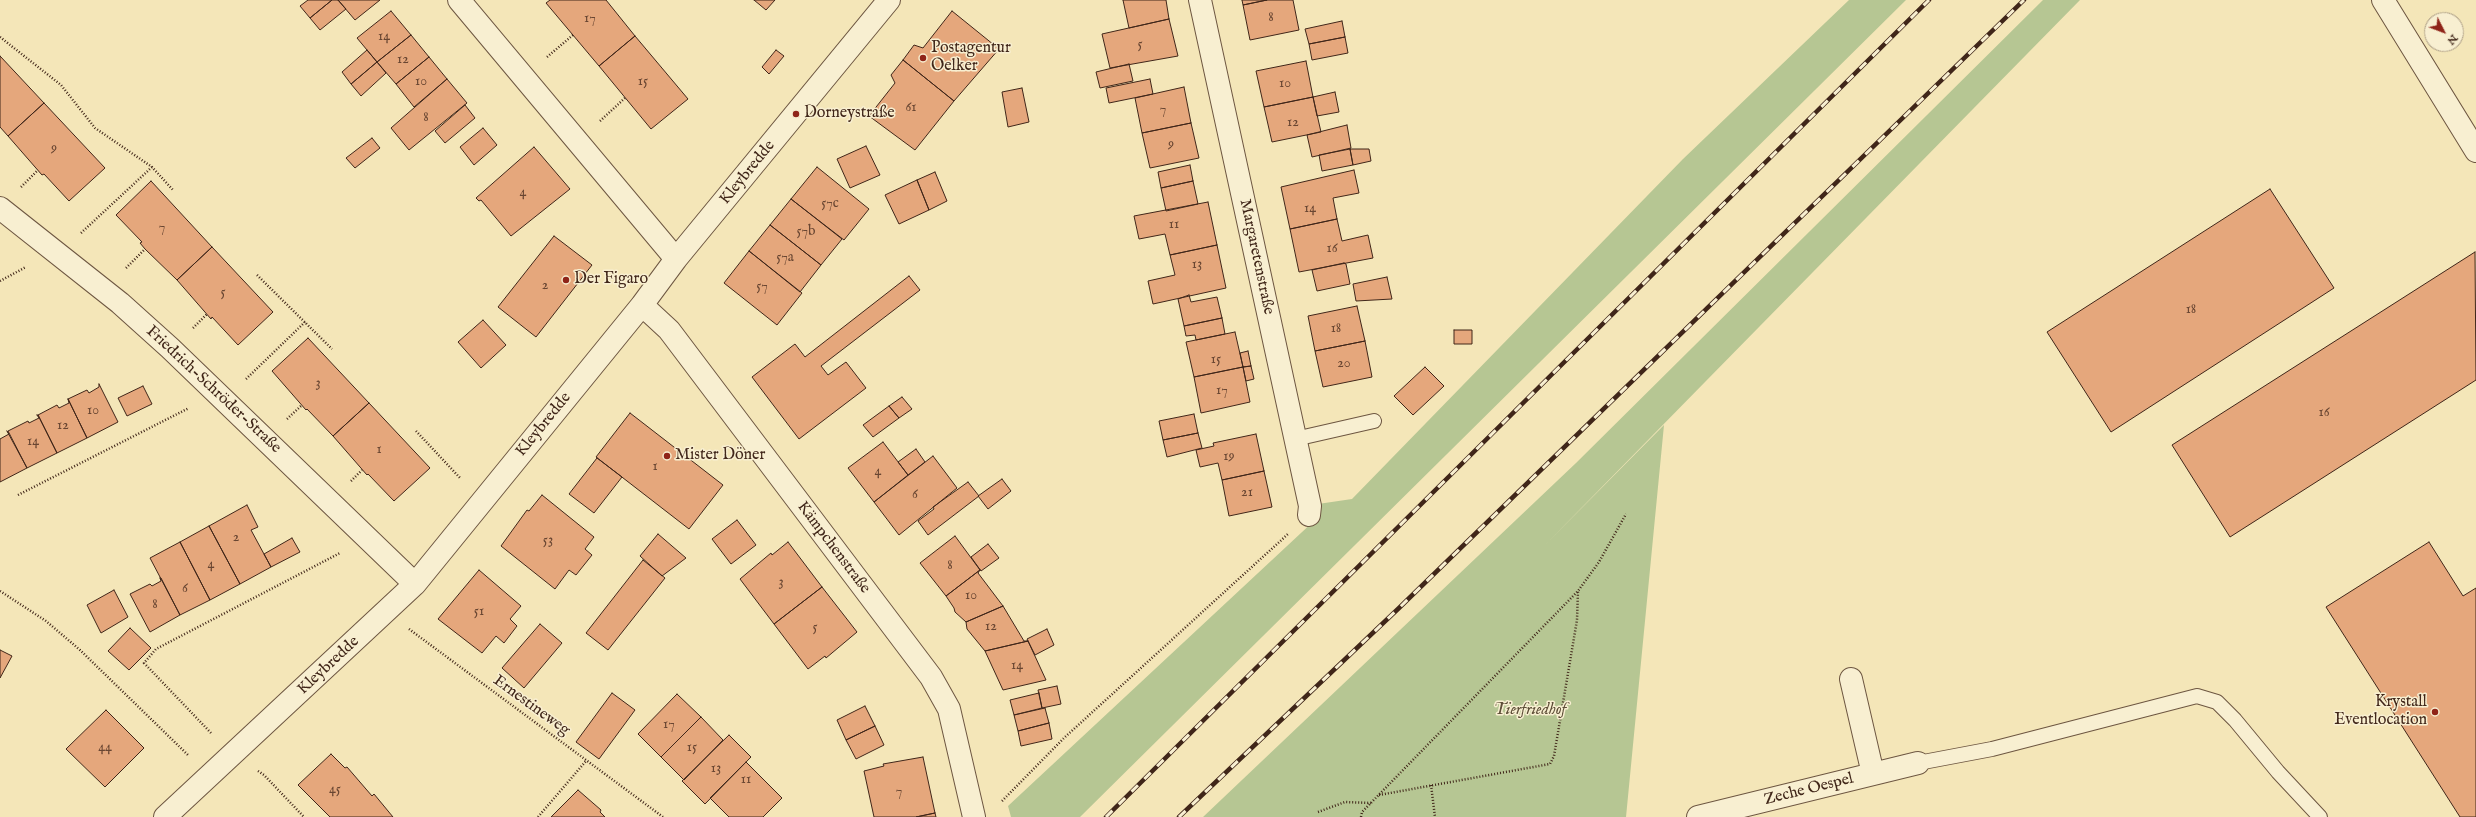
<!DOCTYPE html>
<html>
<head>
<meta charset="utf-8">
<style>
  body { margin:0 }
  #map { position:relative; width:2476px; height:817px; overflow:hidden; background:#f4e6b8; font-family:"IM FELL English",serif }
  canvas { display:block }
  .north { position:absolute; left:2424px; top:12px; width:40px; height:40px; box-sizing:border-box; background:#f8efd1; border:1px solid #ae9f87; border-radius:50%; rotate:132deg; font-size:11px; font-weight:700; line-height:16px; text-align:center; color:#402619 }
  .north::after { content:''; display:block; margin:auto; width:14px; height:18px; background:#8f2418; clip-path:polygon(50% 0,100% 100%,50% 72%,0 100%) }
</style>
</head>
<body>
<div id="map">
<canvas width="2476" height="817"></canvas>
<div class="north">N</div>
</div>
<script>
const c = document.querySelector('canvas').getContext('2d');
c.lineJoin = 'round';
function paint(path, color) {
  c.fillStyle = color;
  c.fill(path, 'evenodd');
}
function shape(rows) {
  const path = new Path2D();
  for (const r of rows) {
    path.moveTo(r[0], r[1]);
    for (let i = 2; i < r.length; i += 2) path.lineTo(r[i], r[i + 1]);
  }
  return path;
}
function strokePath(path, color, width, dash) {
  c.strokeStyle = color;
  c.lineWidth = width;
  c.lineCap = dash ? 'butt' : 'round';
  c.setLineDash(dash || []);
  c.stroke(path);
}
function write(font, color, halo, rows, align = 'center') {
  c.font = font + ' "IM FELL English",serif';
  c.lineWidth = 3;
  c.setLineDash([]);
  c.textBaseline = 'middle';
  c.strokeStyle = halo;
  c.fillStyle = color;
  for (const [text, x, y, turn = 0] of rows) {
    c.save();
    c.translate(x, y);
    c.rotate((+turn || 0) * Math.PI / 180);
    c.textAlign = isNaN(turn) ? turn : align;
    if (halo) c.strokeText(text, 0, 0);
    c.fillText(text, 0, 0);
    c.restore();
  }
}
paint(shape([
  [1849,0,1906,0,1080,817,1011,817,1008,806,1316,519,1318,504,1352,499,1683,159],
  [2043,0,2080,0,1545,545,1664,425,1626,817,1203,817,1576,463]
]), '#b6c693');
const building = shape([
  [308,0,332,0,310,18,300,6,308,0],
  [332,0,338,0,346,9,320,30,310,18,332,0],
  [338,0,380,0,355,20,338,0],
  [550,0,606,0,635,36,599,66,546,3,550,0],
  [754,0,775,0,766,10,754,0],
  [1123,0,1166,0,1169,19,1129,28,1123,0],
  [1242,0,1267,0,1243,5,1242,0],
  [1267,0,1293,0,1299,30,1250,40,1243,5,1267,0],
  [391,11,411,35,377,62,357,38,391,11],
  [952,11,999,49,954,101,903,60,914,45,923,48,952,11],
  [1169,19,1178,56,1110,68,1102,34,1169,19],
  [1342,21,1345,37,1309,44,1305,29,1342,21],
  [411,35,429,57,396,84,377,62,411,35],
  [635,36,688,99,651,129,599,66,635,36],
  [1345,37,1348,53,1312,60,1309,44,1345,37],
  [367,50,377,62,351,84,342,72,367,50],
  [776,50,784,56,769,74,762,67,776,50],
  [0,56,44,103,8,136,0,127,0,56],
  [429,57,447,79,414,107,396,84,429,57],
  [903,60,954,101,915,150,869,116,895,83,891,75,903,60],
  [1306,61,1313,97,1264,107,1256,71,1306,61],
  [377,62,386,73,361,96,351,84,377,62],
  [1129,64,1133,81,1100,88,1096,72,1129,64],
  [447,79,467,103,409,150,391,128,447,79],
  [1150,79,1153,94,1109,103,1106,88,1150,79],
  [1184,87,1191,123,1142,133,1135,98,1184,87],
  [1022,88,1029,122,1008,127,1002,92,1022,88],
  [1335,92,1339,112,1317,116,1313,97,1335,92],
  [1313,97,1321,132,1272,142,1264,107,1313,97],
  [44,103,105,168,69,201,44,174,42,175,8,136,44,103],
  [465,105,475,118,445,143,435,131,465,105],
  [1191,123,1199,158,1150,168,1142,133,1191,123],
  [1347,125,1351,148,1312,157,1307,135,1347,125],
  [483,128,497,145,474,165,460,147,483,128],
  [372,138,380,148,355,168,346,158,372,138],
  [866,146,880,175,850,188,837,159,866,146],
  [534,147,570,189,511,236,481,200,479,201,476,198,534,147],
  [1350,149,1353,165,1322,171,1319,155,1350,149],
  [1350,149,1369,149,1371,161,1353,165,1350,149],
  [1190,165,1193,181,1161,188,1158,172,1190,165],
  [817,167,869,209,844,240,791,199,817,167],
  [1354,170,1359,193,1333,198,1337,219,1290,229,1281,187,1354,170],
  [935,172,947,201,929,210,917,180,935,172],
  [917,180,929,210,899,224,885,195,917,180],
  [151,181,212,247,177,280,145,249,140,243,142,242,116,215,151,181],
  [1193,181,1198,204,1166,211,1161,188,1193,181],
  [2270,189,2334,288,2111,432,2047,332,2270,189],
  [791,199,842,239,821,265,770,225,791,199],
  [1208,202,1217,245,1170,255,1165,234,1139,239,1134,216,1208,202],
  [1337,219,1342,241,1368,235,1373,258,1299,272,1290,229,1337,219],
  [770,225,821,265,800,292,749,251,770,225],
  [554,236,592,265,536,337,498,307,554,236],
  [1217,245,1226,288,1153,304,1148,281,1175,275,1170,255,1217,245],
  [212,247,273,312,238,345,212,317,211,319,177,280,212,247],
  [749,251,802,293,777,325,724,283,749,251],
  [2475,252,2476,380,2230,537,2172,445,2475,252],
  [1344,263,1346,264,1350,284,1317,291,1312,270,1344,263],
  [909,276,920,290,821,366,828,375,846,362,866,388,799,439,752,377,795,344,805,357,909,276],
  [1387,277,1392,299,1356,301,1353,284,1387,277],
  [1189,295,1191,302,1217,297,1222,318,1184,326,1178,299,1189,295],
  [1357,306,1365,341,1315,351,1308,316,1357,306],
  [1222,318,1225,334,1196,340,1195,335,1186,336,1184,326,1222,318],
  [483,320,506,345,481,368,458,342,483,320],
  [1454,330,1472,330,1472,344,1454,344,1454,330],
  [1235,332,1243,367,1194,377,1186,342,1235,332],
  [308,338,369,403,333,436,307,409,306,410,272,371,308,338],
  [1365,341,1372,377,1323,387,1315,351,1365,341],
  [1248,351,1251,366,1243,367,1240,353,1248,351],
  [1251,366,1254,379,1246,381,1243,367,1251,366],
  [1243,367,1250,402,1201,413,1194,377,1243,367],
  [1425,367,1444,386,1413,415,1394,396,1425,367],
  [99,384,118,422,87,438,68,399,87,390,89,393,99,387,99,384],
  [143,386,152,404,127,416,118,398,143,386],
  [902,397,912,409,899,418,889,406,902,397],
  [68,399,87,438,57,453,38,415,57,405,59,408,69,403,68,399],
  [369,403,430,468,394,501,368,474,367,475,333,436,369,403],
  [889,406,899,418,873,437,863,425,889,406],
  [630,413,723,485,689,529,596,457,630,413],
  [1194,414,1198,433,1163,440,1159,421,1194,414],
  [37,415,38,415,57,453,27,468,8,431,28,421,29,423,39,418,37,415],
  [7,431,27,468,0,482,0,439,9,434,7,431],
  [1198,433,1202,448,1167,457,1163,440,1198,433],
  [1256,434,1264,471,1222,480,1218,463,1200,467,1196,450,1214,446,1213,443,1256,434],
  [883,442,908,475,874,502,848,468,883,442],
  [916,449,925,462,908,475,898,462,916,449],
  [933,456,957,488,899,535,874,502,933,456],
  [597,458,622,477,594,513,569,494,597,458],
  [1264,471,1272,507,1229,516,1222,480,1264,471],
  [1002,479,1011,491,988,509,978,496,1002,479],
  [968,482,979,496,928,535,918,521,934,509,933,507,968,482],
  [542,495,594,537,585,549,592,555,576,575,569,570,555,589,501,546,527,510,529,511,542,495],
  [247,505,258,527,251,530,271,567,240,584,209,526,247,505],
  [737,520,756,545,731,564,712,539,737,520],
  [209,526,240,584,210,600,180,542,209,526],
  [658,534,686,558,662,576,640,556,658,534],
  [955,536,980,570,946,596,920,563,955,536],
  [292,538,300,552,271,567,264,554,292,538],
  [180,542,210,600,180,615,150,558,180,542],
  [788,542,822,587,774,624,740,579,771,553,772,555,788,542],
  [2429,542,2463,596,2476,588,2476,817,2460,817,2326,607,2429,542],
  [988,544,999,558,981,571,971,557,988,544],
  [643,560,665,578,608,650,586,633,643,560],
  [479,570,521,606,510,619,517,626,504,643,496,636,482,653,438,619,479,570],
  [980,570,978,573,1003,606,966,622,955,612,954,608,946,596,980,570],
  [160,578,161,578,180,615,150,632,130,594,150,584,152,586,161,581,160,578],
  [822,587,857,632,826,658,825,656,808,669,774,624,822,587],
  [114,590,128,617,101,633,87,605,114,590],
  [1003,606,1024,641,1028,641,985,651,967,629,966,622,1003,606],
  [540,624,562,643,524,688,502,668,540,624],
  [130,628,151,648,129,670,108,651,130,628],
  [1047,629,1054,645,1035,655,1027,639,1047,629],
  [1028,641,1046,680,1003,690,985,651,1028,641],
  [0,650,12,656,0,678,0,650],
  [1057,686,1061,704,1042,708,1038,690,1057,686],
  [612,693,635,710,599,759,576,742,612,693],
  [1039,693,1042,708,1014,715,1010,700,1039,693],
  [677,694,701,717,661,757,638,734,677,694],
  [865,706,875,726,846,740,837,720,865,706],
  [1045,708,1049,723,1018,731,1014,715,1045,708],
  [106,710,144,748,105,787,66,749,106,710],
  [701,717,723,740,684,780,661,757,701,717],
  [1049,723,1052,739,1021,746,1018,731,1049,723],
  [875,726,884,745,856,759,846,740,875,726],
  [729,735,751,757,705,804,682,781,729,735],
  [331,754,345,768,347,767,372,796,374,794,393,817,330,817,298,785,331,754],
  [923,757,935,813,916,817,874,817,864,771,884,766,883,764,923,757],
  [746,762,782,798,763,817,729,817,710,798,746,762],
  [578,790,601,810,600,812,605,817,551,817,578,790],
  [935,813,936,817,916,817,935,813]
]);
paint(building, '#e5a77c');
strokePath(building, '#402619', 1);
const lane = shape([
  [1295,439,1374,421],
  [1918,763,1992,749,2197,696,2217,702,2235,720,2278,772,2320,817]
]);
const street = shape([
  [459,0,676,259],
  [1200,0,1310,506,1309,515],
  [2383,0,2476,151],
  [0,208,120,303,170,348,415,584],
  [642,305,669,330,931,677,949,709,974,817],
  [1851,679,1873,774],
  [165,817,415,584,642,305,676,259,889,0],
  [1698,817,1918,763]
]);
strokePath(lane, '#6d5641', 16);
strokePath(street, '#6d5641', 24);
strokePath(shape([
  [0,37,61,85,95,128,152,167,173,190],
  [547,57,573,35],
  [600,121,625,98],
  [21,187,38,170],
  [81,233,152,167],
  [126,268,145,249],
  [257,275,332,349],
  [0,281,26,267],
  [193,328,207,314],
  [246,379,305,322],
  [287,419,302,405],
  [416,431,461,479],
  [351,481,362,470],
  [18,495,189,408],
  [0,591,46,621,80,650,188,755],
  [409,629,663,817],
  [211,733,144,663,156,649,340,553],
  [258,771,264,775,304,817],
  [1431,785,1435,817],
  [1379,795,1550,764,1554,756,1577,620,1578,591],
  [1002,801,1064,738,1288,534],
  [1318,812,1345,802,1371,803],
  [538,817,586,761],
  [1361,817,1362,812,1578,591,1599,562,1626,514]
]), '#402619', 2.5, [1, 2]);
strokePath(lane, '#f8efd1', 14);
strokePath(street, '#f8efd1', 22);
const rail = shape([
  [1106,817,1929,0],
  [1179,817,1399,608,2024,0]
]);
strokePath(rail, '#402619', 4.5);
strokePath(rail, '#f8efd1', 3, [9]);
for (const [x, y, r, color] of [
  [923,58,4,"#8f2418"],
  [796,114,4,"#8f2418"],
  [566,280,4,"#8f2418"],
  [667,456,4,"#8f2418"],
  [2435,712,4,"#8f2418"]
]) {
  const dot = new Path2D();
  dot.arc(x, y, r, 0, 2 * Math.PI);
  c.fillStyle = color;
  c.fill(dot);
  strokePath(dot, '#f8efd1', 1.5);
}
write('14px', '#694632', null, [
  ["8",1271,18],
  ["17",590,19],
  ["14",384,37],
  ["5",1140,45],
  ["12",403,60],
  ["10",421,82],
  ["15",643,82],
  ["10",1285,84],
  ["61",911,108],
  ["7",1163,110],
  ["8",426,118],
  ["12",1293,123],
  ["9",1171,145],
  ["9",54,149],
  ["4",523,193],
  ["57c",830,204],
  ["14",1310,209],
  ["11",1174,225],
  ["7",162,228],
  ["57b",806,232],
  ["16",1332,249],
  ["57a",785,258],
  ["13",1197,265],
  ["2",545,286],
  ["57",762,287],
  ["5",223,293],
  ["18",2191,310],
  ["18",1336,329],
  ["15",1216,360],
  ["20",1344,364],
  ["3",318,384],
  ["17",1222,391],
  ["10",93,411],
  ["16",2324,413],
  ["12",63,426],
  ["14",33,442],
  ["1",379,450],
  ["19",1229,457],
  ["1",655,467],
  ["4",878,472],
  ["21",1247,493],
  ["6",915,495],
  ["2",236,538],
  ["53",548,541],
  ["4",211,565],
  ["8",950,566],
  ["3",781,583],
  ["6",185,589],
  ["10",971,596],
  ["8",155,605],
  ["51",479,612],
  ["12",991,627],
  ["5",815,628],
  ["14",1017,666],
  ["17",669,725],
  ["44",105,748],
  ["15",692,748],
  ["13",716,769],
  ["11",746,780],
  ["45",335,790],
  ["7",899,792]
]);
write('16px', '#402619', '#f8efd1', [
  ["Postagentur",931,49],
  ["Oelker",931,67],
  ["Dorneystraße",804,114],
  ["Der Figaro",574,280],
  ["Mister Döner",675,456],
  ["Krystall",2427,703,"right"],
  ["Eventlocation",2427,721,"right"]
], 'left');
write('16px', '#402619', '#f8efd1', [
  ["Kleybredde",748,173,-51],
  ["Margaretenstraße",1256,257,78],
  ["Friedrich-Schröder-Straße",213,390,43],
  ["Kleybredde",544,425,-51],
  ["Kämpchenstraße",833,548,53],
  ["Kleybredde",329,666,-43],
  ["Ernestineweg",531,706,36],
  ["Zeche Oespel",1809,790,-14]
]);
write('italic 16px', '#5e4e38', '#f8efd1', [
  ["Tierfriedhof",1530,711]
]);
</script>
</body>
</html>
